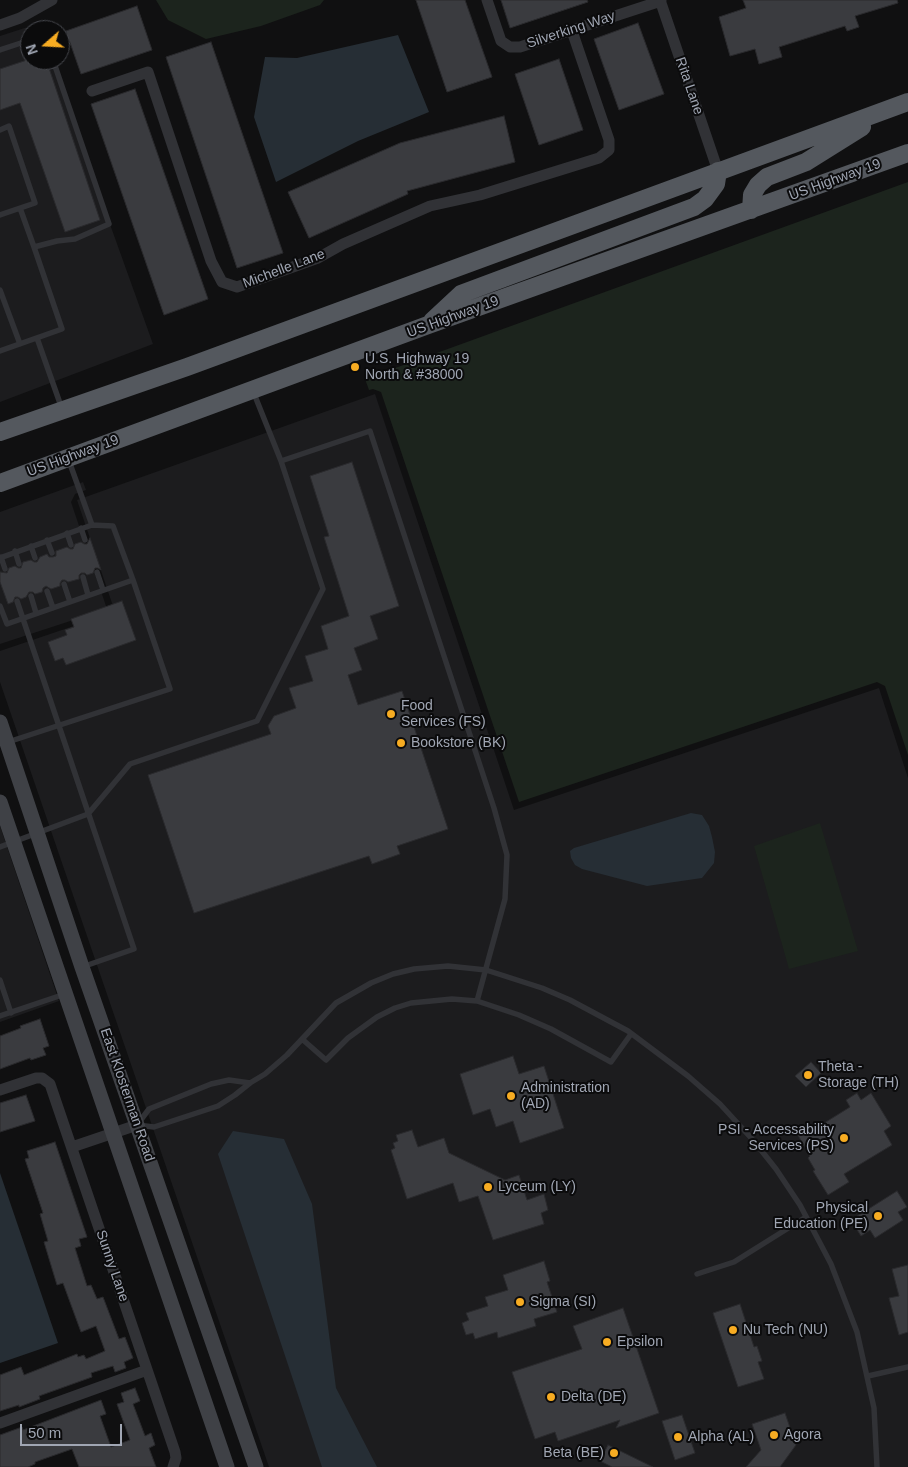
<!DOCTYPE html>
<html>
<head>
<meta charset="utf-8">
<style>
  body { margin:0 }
  #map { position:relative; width:908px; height:1467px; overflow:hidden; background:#101011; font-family:Arial,sans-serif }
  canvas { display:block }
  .north { position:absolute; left:20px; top:20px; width:50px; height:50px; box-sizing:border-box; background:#0b0b0c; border:1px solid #47494f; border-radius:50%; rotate:251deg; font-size:14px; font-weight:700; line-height:20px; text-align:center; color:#a0a6b3 }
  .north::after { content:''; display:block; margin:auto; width:18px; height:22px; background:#f7ac22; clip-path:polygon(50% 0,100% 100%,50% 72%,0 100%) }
  .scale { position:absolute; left:20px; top:1424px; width:102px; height:22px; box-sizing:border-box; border:2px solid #a0a6b3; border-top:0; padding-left:6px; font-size:15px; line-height:18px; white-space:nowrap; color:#a0a6b3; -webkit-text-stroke:4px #0b0b0c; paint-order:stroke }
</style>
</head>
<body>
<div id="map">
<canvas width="908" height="1467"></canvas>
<div class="north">N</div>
<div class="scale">50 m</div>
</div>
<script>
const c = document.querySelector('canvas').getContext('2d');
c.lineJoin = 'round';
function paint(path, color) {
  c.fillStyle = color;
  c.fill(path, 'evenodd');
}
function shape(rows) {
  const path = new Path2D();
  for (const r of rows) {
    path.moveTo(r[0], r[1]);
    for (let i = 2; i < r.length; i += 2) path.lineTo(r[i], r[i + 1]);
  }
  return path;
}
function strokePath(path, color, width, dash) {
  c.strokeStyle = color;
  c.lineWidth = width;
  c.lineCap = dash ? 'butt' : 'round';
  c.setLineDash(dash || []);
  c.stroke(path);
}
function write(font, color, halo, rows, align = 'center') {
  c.font = font + ' Arial,sans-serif';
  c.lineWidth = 4;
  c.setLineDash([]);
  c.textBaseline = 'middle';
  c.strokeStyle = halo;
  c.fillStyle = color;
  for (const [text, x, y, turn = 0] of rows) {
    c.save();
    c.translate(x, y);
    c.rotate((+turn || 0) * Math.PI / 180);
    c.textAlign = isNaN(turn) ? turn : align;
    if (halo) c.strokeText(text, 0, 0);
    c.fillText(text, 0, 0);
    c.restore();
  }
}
paint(shape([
  [37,24,40,30,30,30,30,60,51,60,153,344,0,402,0,36],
  [375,394,514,810,879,688,908,778,908,1467,269,1467,0,682,0,651,115,612,77,500],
  [83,482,86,490,75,494,71,502,107,609,0,644,0,512],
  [0,826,59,1001,0,1022]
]), '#1c1c1e');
paint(shape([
  [156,0,324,0,320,5,261,26,206,39,168,20],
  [908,182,908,755,885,686,877,682,519,802,381,392,373,389,369,390,365,379],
  [820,823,858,951,789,969,754,846]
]), '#1c241d');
paint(shape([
  [398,35,429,112,358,141,276,182,254,117,265,57,297,58],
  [691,813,702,815,709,826,712,837,715,852,714,863,702,878,647,886,582,869,575,865,571,858,570,851,574,848],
  [233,1131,284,1139,312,1204,336,1388,377,1467,322,1467,218,1154],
  [0,1173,58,1343,0,1363]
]), '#262e35');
const building = shape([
  [416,0,465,0,492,77,447,92,416,0],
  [501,0,587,0,588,2,510,28,501,0],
  [743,0,897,0,898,3,855,16,859,27,847,31,845,26,779,47,782,57,759,64,755,49,730,56,719,17,746,8,743,0],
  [137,6,152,50,81,74,66,31,137,6],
  [638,23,664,94,619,110,594,39,638,23],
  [211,42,283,253,237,268,166,57,211,42],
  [559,59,583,130,539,145,515,74,559,59],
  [27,60,41,60,43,67,48,65,100,220,65,232,20,103,0,110,0,69,27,60],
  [135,89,208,299,164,315,91,104,135,89],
  [504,116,515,162,407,191,408,194,309,238,288,192,400,143,504,116],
  [352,462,399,606,370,616,378,639,354,648,362,670,348,675,358,705,402,691,448,829,397,846,400,854,372,864,369,856,194,913,148,775,271,734,268,726,274,716,296,708,289,688,313,681,305,656,328,649,321,626,349,616,324,537,329,536,310,476,352,462],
  [90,538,101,570,98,568,95,568,93,573,87,575,85,573,81,573,79,575,79,579,68,582,65,580,62,580,60,583,60,586,51,589,46,586,43,588,42,592,35,594,33,592,29,592,26,597,21,599,18,597,15,597,13,602,8,604,0,582,0,572,7,573,9,568,15,566,18,568,21,568,23,562,31,560,34,562,37,562,40,557,47,554,49,557,53,557,56,556,56,551,67,547,70,549,73,549,75,544,81,542,84,544,87,544,90,538],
  [122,601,136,640,66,665,63,658,55,661,48,642,67,635,65,630,74,627,71,619,122,601],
  [40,1019,49,1046,43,1048,46,1055,31,1060,30,1058,0,1069,0,1036,21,1028,20,1026,40,1019],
  [513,1056,519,1074,544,1066,564,1128,520,1143,513,1121,496,1127,490,1109,473,1115,460,1074,513,1056],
  [811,1062,821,1073,806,1087,795,1076,811,1062],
  [857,1093,861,1100,871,1093,891,1126,884,1131,892,1145,844,1174,849,1182,828,1195,813,1171,815,1170,808,1158,810,1156,795,1130,809,1122,813,1130,850,1107,846,1100,857,1093],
  [26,1095,35,1121,0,1132,0,1103,26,1095],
  [412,1130,418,1147,444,1138,449,1153,505,1180,519,1175,527,1200,544,1194,548,1210,541,1213,544,1224,493,1240,478,1196,459,1202,453,1183,407,1199,391,1150,395,1148,393,1143,398,1141,396,1135,412,1130],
  [55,1142,87,1237,79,1239,81,1246,75,1248,87,1286,91,1285,97,1299,103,1297,119,1339,125,1337,133,1358,124,1362,126,1368,115,1372,113,1366,91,1373,92,1377,39,1396,40,1399,19,1407,19,1405,0,1411,0,1375,21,1367,24,1375,77,1354,78,1357,84,1355,86,1359,105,1351,96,1326,81,1332,63,1283,57,1285,44,1242,48,1241,40,1214,43,1213,25,1159,29,1158,27,1151,55,1142],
  [897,1191,907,1207,898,1212,903,1220,875,1238,870,1230,861,1236,851,1220,897,1191],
  [544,1261,550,1281,547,1282,557,1312,534,1319,536,1326,498,1338,497,1332,475,1339,473,1333,466,1335,462,1323,469,1320,466,1313,488,1306,485,1297,508,1290,503,1275,544,1261],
  [908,1265,908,1332,899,1335,889,1298,899,1296,892,1269,908,1265],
  [740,1304,754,1347,757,1346,762,1361,758,1362,764,1379,738,1387,713,1313,740,1304],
  [623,1308,659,1413,616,1428,620,1420,558,1441,555,1432,535,1439,512,1372,582,1349,573,1326,623,1308],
  [135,1388,140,1401,133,1404,145,1436,151,1433,155,1445,149,1448,156,1467,79,1467,72,1449,35,1462,35,1464,28,1467,0,1467,0,1435,22,1427,23,1430,101,1400,106,1414,100,1416,111,1447,130,1440,117,1404,124,1402,121,1393,135,1388],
  [785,1413,796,1445,780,1467,746,1467,761,1450,752,1424,785,1413],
  [682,1415,695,1453,675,1460,662,1421,682,1415],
  [608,1445,653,1467,612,1467,600,1461,608,1445]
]);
paint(building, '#3a3b3f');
strokePath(building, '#2a2a2d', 1);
strokePath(shape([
  [0,50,30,40],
  [0,130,9,126,35,203,0,215],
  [20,208,34,247],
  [0,290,20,344],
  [37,338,62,409],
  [0,351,62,329,34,247,57,241,75,239,109,224,53,60],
  [69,461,92,525],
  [281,461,370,431,494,808,507,855,505,899,477,1001],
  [81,528,85,540],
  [67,533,71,545],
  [47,540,52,553],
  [31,546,35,558],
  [15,551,19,564],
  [1,557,5,569],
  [0,558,92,525,113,526,133,580,170,689,8,742],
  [97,572,103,590],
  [83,577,88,595],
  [64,584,70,602],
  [47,591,53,608],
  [31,596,36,613],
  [17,601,134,949,82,967],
  [0,606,7,624,133,580],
  [0,847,88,814,130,764,257,721,323,589,281,461,253,391],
  [0,980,11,1013],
  [0,1016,65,994],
  [302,1039,326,1060,348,1038,377,1017,395,1008,411,1003,452,999,477,1001,519,1015,551,1029,611,1062,631,1034],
  [250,1083,229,1080,211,1084,149,1109,137,1125,154,1127,218,1106,235,1095,250,1083,265,1074,287,1055,336,1003,371,983,393,974,414,969,448,966,486,970,542,988,570,1000,628,1031,688,1076,720,1104,753,1140,776,1169,800,1205,831,1264,857,1332,874,1408,877,1467],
  [697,1274,734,1262,806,1217],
  [868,1376,908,1367]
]), '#313236', 5.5);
strokePath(shape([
  [487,0,501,41,510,47,520,47,661,1],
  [660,0,718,171],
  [0,25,20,18,52,0],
  [92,91,148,72,211,261,222,282,237,287,318,258,343,244,430,206,480,195,599,158,609,150,609,140,572,31],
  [0,1090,36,1078,42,1078,50,1084,175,1452,176,1458,173,1467],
  [72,1147,137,1125],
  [0,1423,147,1370]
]), '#313236', 11);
strokePath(shape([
  [0,722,82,967,256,1467],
  [0,802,227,1467]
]), '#3f4146', 15);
strokePath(shape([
  [751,210,752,195,758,185,767,177,806,162,862,127],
  [432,321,461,294,694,207,705,199,716,184,718,171],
  [0,432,187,367,908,102],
  [0,483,428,325,908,153]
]), '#54585e', 18);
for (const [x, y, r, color] of [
  [355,367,5,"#f7ac22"],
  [391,714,5,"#f7ac22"],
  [401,743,5,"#f7ac22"],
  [808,1075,5,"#f7ac22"],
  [511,1096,5,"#f7ac22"],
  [844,1138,5,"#f7ac22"],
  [488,1187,5,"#f7ac22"],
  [878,1216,5,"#f7ac22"],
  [520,1302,5,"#f7ac22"],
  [733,1330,5,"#f7ac22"],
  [607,1342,5,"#f7ac22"],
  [551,1397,5,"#f7ac22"],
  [774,1435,5,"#f7ac22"],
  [678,1437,5,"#f7ac22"],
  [614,1453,5,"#f7ac22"]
]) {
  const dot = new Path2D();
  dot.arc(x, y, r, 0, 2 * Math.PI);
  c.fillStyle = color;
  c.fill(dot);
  strokePath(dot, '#0b0b0c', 2);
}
write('14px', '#a0a6b3', '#0b0b0c', [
  ["Silverking Way",571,30,-18],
  ["Rita Lane",689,86,71],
  ["US Highway 19",835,180,-20],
  ["Michelle Lane",284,269,-21],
  ["US Highway 19",453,317,-20],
  ["US Highway 19",73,456,-20],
  ["East Klosterman Road",127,1095,71],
  ["Sunny Lane",112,1266,71]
]);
write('14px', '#a0a6b3', '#0b0b0c', [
  ["U.S. Highway 19",365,359],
  ["North & #38000",365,375],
  ["Food",401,706],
  ["Services (FS)",401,722],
  ["Bookstore (BK)",411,743],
  ["Theta -",818,1067],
  ["Storage (TH)",818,1083],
  ["Administration",521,1088],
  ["(AD)",521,1104],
  ["PSI - Accessability",834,1130,"right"],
  ["Services (PS)",834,1146,"right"],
  ["Lyceum (LY)",498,1187],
  ["Physical",868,1208,"right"],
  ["Education (PE)",868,1224,"right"],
  ["Sigma (SI)",530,1302],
  ["Nu Tech (NU)",743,1330],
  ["Epsilon",617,1342],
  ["Delta (DE)",561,1397],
  ["Agora",784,1435],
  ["Alpha (AL)",688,1437],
  ["Beta (BE)",604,1453,"right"]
], 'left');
</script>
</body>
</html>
